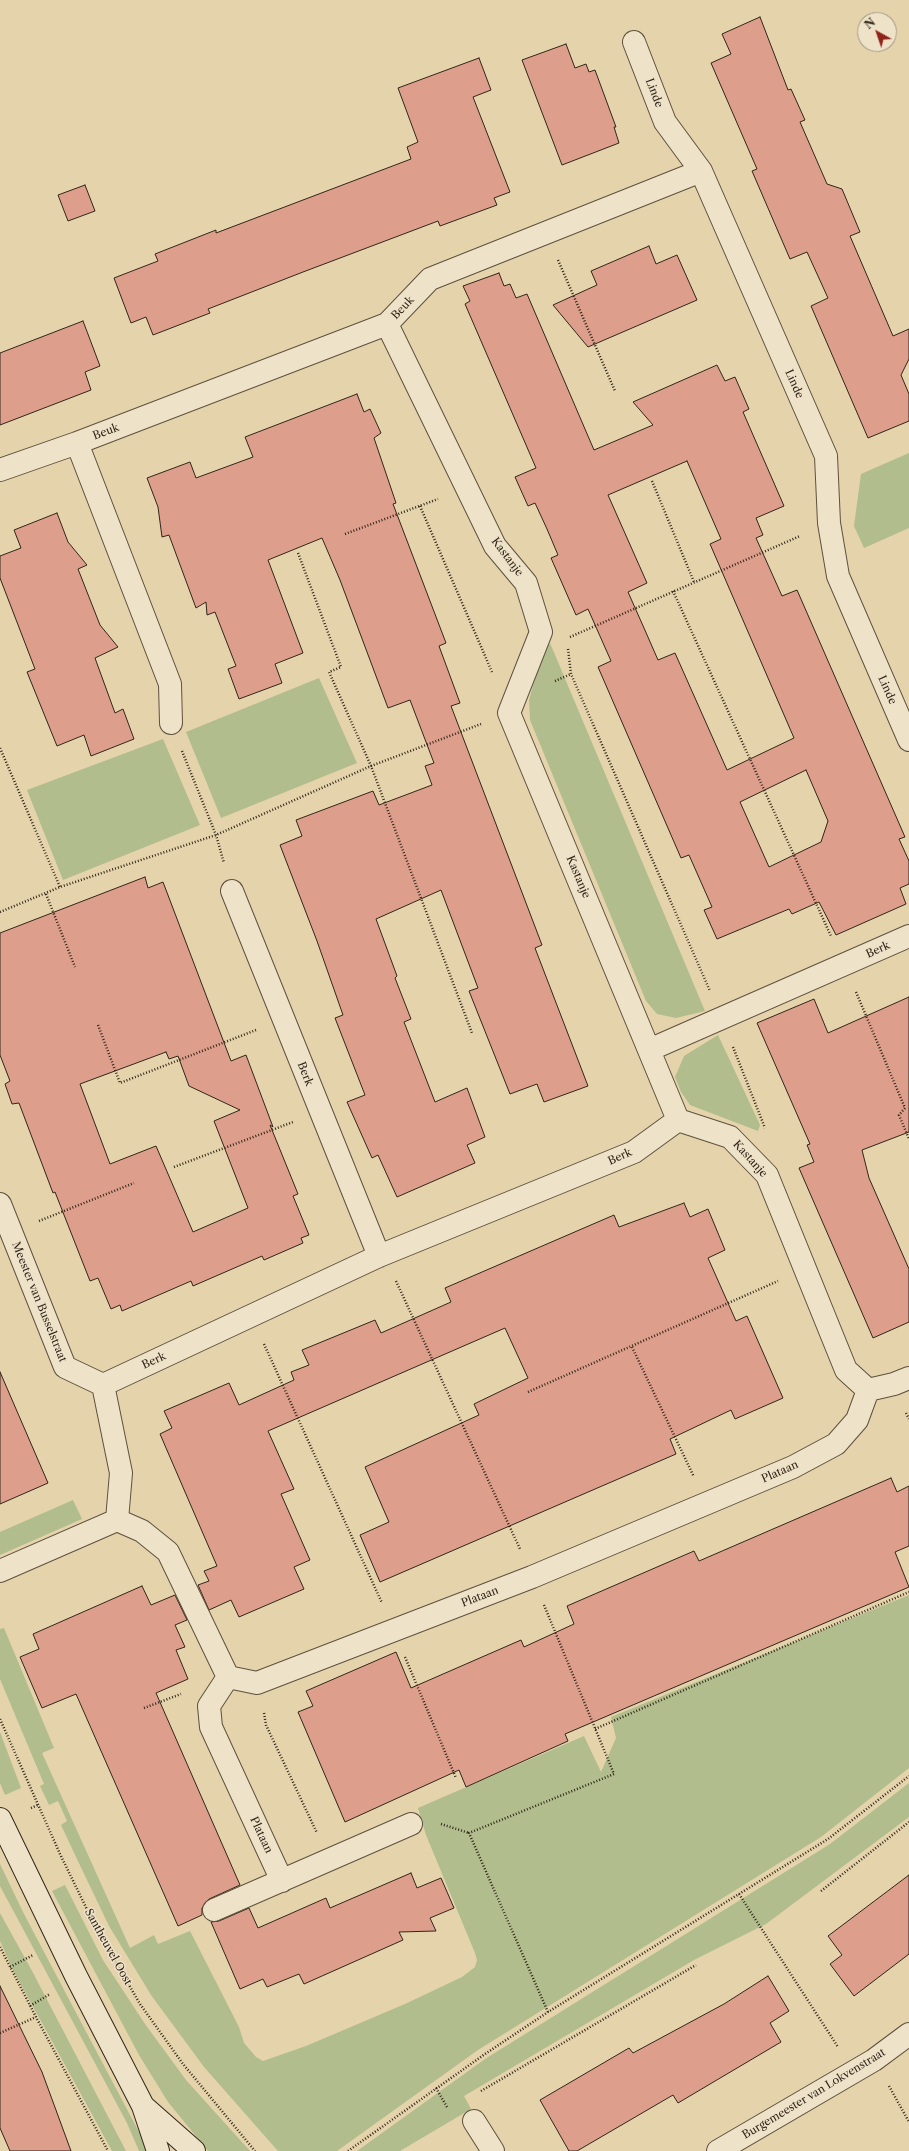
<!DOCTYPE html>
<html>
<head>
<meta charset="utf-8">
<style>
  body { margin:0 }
  #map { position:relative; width:909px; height:2151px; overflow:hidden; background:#e5d3ac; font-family:"Libre Caslon Text",serif }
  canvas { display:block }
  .north { position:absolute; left:857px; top:12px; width:40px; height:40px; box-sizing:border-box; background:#eee2c9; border:1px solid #a29783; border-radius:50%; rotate:320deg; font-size:11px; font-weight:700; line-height:16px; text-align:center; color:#312619 }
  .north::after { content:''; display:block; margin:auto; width:14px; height:18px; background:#8f2418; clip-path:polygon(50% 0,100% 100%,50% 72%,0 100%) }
</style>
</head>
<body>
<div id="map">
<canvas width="909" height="2151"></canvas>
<div class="north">N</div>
</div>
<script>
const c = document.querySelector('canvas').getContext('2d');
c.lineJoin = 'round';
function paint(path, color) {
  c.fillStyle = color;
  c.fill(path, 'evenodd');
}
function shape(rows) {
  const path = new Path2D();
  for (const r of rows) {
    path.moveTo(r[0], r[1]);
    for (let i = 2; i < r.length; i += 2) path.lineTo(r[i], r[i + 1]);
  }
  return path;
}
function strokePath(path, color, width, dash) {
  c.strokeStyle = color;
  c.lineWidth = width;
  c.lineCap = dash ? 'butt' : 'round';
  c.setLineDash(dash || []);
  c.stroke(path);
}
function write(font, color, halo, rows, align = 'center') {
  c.font = font + ' "Libre Caslon Text",serif';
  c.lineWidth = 3;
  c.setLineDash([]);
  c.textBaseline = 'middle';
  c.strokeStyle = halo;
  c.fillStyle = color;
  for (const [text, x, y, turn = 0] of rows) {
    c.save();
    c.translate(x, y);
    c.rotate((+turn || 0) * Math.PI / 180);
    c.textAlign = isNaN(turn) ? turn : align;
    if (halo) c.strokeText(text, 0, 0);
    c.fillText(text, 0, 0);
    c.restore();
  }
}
paint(shape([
  [909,453,909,528,864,548,854,526,861,474],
  [550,643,705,1011,676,1018,657,1014,646,1001,530,720,529,700,541,657],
  [319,678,357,763,221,818,186,732],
  [163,739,200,825,63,880,27,790],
  [718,1035,760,1125,758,1131,690,1105,681,1092,675,1077,684,1056],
  [73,1500,82,1519,0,1555,0,1532],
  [909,1595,909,1768,821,1837,478,2050,337,2151,278,2151,204,2067,151,1995,109,1926,77,1859,61,1825,67,1821,58,1801,49,1805,40,1786,44,1784,0,1679,0,1629,4,1628,54,1748,42,1753,130,1948,154,1935,158,1944,190,1931,239,2027,244,2043,256,2057,263,2061,306,2046,405,2004,462,1977,475,1967,477,1960,475,1953,426,1835,418,1808,584,1736,601,1772,616,1738,611,1717],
  [0,1732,21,1788,5,1795,0,1783],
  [909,1783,909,1817,766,1924,694,1960,464,2096,471,2109,400,2151,357,2151,485,2059,830,1844],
  [0,1864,24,1914,149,2151,139,2151,127,2123,0,1886],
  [65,1885,103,1960,145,2024,186,2080,250,2151,208,2151,168,2102,139,2055,52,1891],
  [0,1913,31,1969,126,2151,112,2151,13,1970,0,1941]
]), '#b1bd8c');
const building = shape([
  [760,17,788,90,791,89,805,120,800,122,827,184,842,189,860,232,850,236,893,336,909,329,909,359,901,375,909,394,909,421,868,438,811,306,828,298,807,252,790,259,752,171,757,169,711,63,731,54,722,34,760,17],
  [566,44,575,68,586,64,589,72,595,70,616,127,614,127,619,143,562,165,522,60,566,44],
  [479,58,491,90,473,97,510,192,494,198,497,205,440,226,438,221,303,272,208,309,210,313,153,335,146,317,131,323,114,278,158,261,155,254,216,230,216,233,411,159,407,147,418,142,398,88,479,58],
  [85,185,95,211,68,221,58,195,85,185],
  [649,246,656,264,677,255,697,300,588,347,553,305,597,285,591,271,649,246],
  [499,273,504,286,510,284,516,298,527,294,594,450,653,425,633,402,717,365,725,381,735,377,749,409,743,412,784,506,756,518,763,535,756,538,782,596,797,590,905,837,899,839,909,861,909,884,900,888,906,904,836,935,819,902,792,914,789,909,717,939,704,910,712,907,689,855,681,858,598,667,611,661,588,609,576,615,551,558,558,555,547,529,535,503,528,506,515,477,536,468,465,304,470,301,463,286,499,273],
  [687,461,721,539,710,544,794,738,727,770,675,653,658,660,644,628,628,592,647,583,608,495,687,461],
  [806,770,828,821,821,842,769,867,740,802,806,770],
  [83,321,100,366,85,372,91,390,0,425,0,353,83,321],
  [357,394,364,412,370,409,381,433,374,438,396,503,393,504,446,643,439,646,460,703,451,706,542,945,535,948,588,1086,544,1102,537,1084,510,1094,469,991,478,988,441,890,376,919,397,976,395,978,411,1019,404,1022,435,1102,467,1088,485,1137,467,1145,475,1163,397,1197,378,1155,372,1158,347,1102,365,1095,335,1018,343,1015,317,941,280,845,302,836,296,820,373,791,379,805,432,785,425,766,434,763,410,700,388,708,340,580,322,538,268,560,303,653,275,664,282,683,239,699,228,669,236,666,215,612,207,615,206,602,196,608,169,535,162,537,158,507,147,478,190,462,196,478,253,457,245,437,357,394],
  [57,513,68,542,87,565,78,569,100,625,118,647,95,658,115,713,123,709,134,739,91,756,84,735,57,746,27,672,35,669,0,578,0,556,21,548,14,530,57,513],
  [145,877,148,888,163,882,231,1061,246,1055,273,1127,270,1125,298,1194,293,1196,309,1235,301,1238,303,1243,264,1260,262,1256,193,1286,191,1281,122,1311,120,1305,111,1309,98,1278,90,1281,55,1192,53,1193,19,1103,12,1104,5,1084,10,1081,0,1055,0,933,145,877],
  [166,1052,169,1059,178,1056,189,1086,240,1110,214,1121,248,1208,193,1232,156,1146,110,1164,80,1084,166,1052],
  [909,997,909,1132,862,1150,869,1178,909,1269,909,1322,873,1338,799,1168,814,1162,807,1145,810,1144,757,1023,814,999,828,1033,909,997],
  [684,1203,690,1217,708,1209,725,1250,708,1258,736,1321,747,1316,783,1398,735,1419,731,1410,670,1439,676,1454,380,1582,360,1535,389,1522,365,1467,479,1415,474,1404,528,1378,505,1328,268,1431,294,1489,281,1494,310,1560,294,1567,304,1589,239,1617,231,1600,209,1610,198,1585,209,1581,204,1571,217,1566,160,1434,172,1428,164,1411,229,1383,239,1405,294,1380,291,1372,309,1365,302,1350,375,1320,381,1333,451,1302,445,1288,614,1215,619,1227,684,1203],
  [0,1372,48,1483,0,1504,0,1372],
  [891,1478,897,1492,909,1486,909,1546,895,1552,909,1587,565,1734,568,1741,466,1787,459,1770,345,1822,298,1712,313,1706,306,1691,396,1652,411,1688,521,1640,524,1647,574,1624,567,1606,694,1551,699,1561,891,1478],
  [142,1586,151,1605,175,1595,187,1620,175,1625,185,1647,176,1650,188,1679,156,1693,240,1885,209,1899,202,1908,202,1915,178,1926,76,1694,42,1708,20,1657,39,1649,33,1634,142,1586],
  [411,1873,417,1888,441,1878,454,1908,430,1918,436,1931,399,1932,403,1940,304,1984,299,1974,267,1987,263,1979,240,1989,211,1922,219,1921,249,1908,258,1928,326,1898,330,1908,411,1873],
  [909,1875,909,1954,854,1996,830,1964,842,1955,828,1936,909,1875],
  [768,1976,789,2011,770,2023,781,2042,678,2103,673,2095,577,2151,569,2151,540,2100,629,2048,633,2053,724,2004,768,1976],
  [0,1986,42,2072,71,2151,10,2151,0,2128,0,1986]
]);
paint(building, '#dd9e8c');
strokePath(building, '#312619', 1);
const street = shape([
  [634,42,665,122,701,171,826,456,829,523,838,576,909,740],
  [387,324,495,546,526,583,541,632,509,713,678,1120,730,1137,767,1175,846,1370,868,1390],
  [77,443,170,684,171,723],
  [0,470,77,443,387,324,430,279,701,171],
  [232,891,379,1256],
  [649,1050,909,936],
  [0,1204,65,1367,103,1385,121,1473,117,1520,142,1531,168,1552,228,1677],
  [103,1385,379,1256,634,1152,678,1120],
  [0,1571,117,1520],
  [282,1881,211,1727,209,1706,228,1677,257,1683,532,1577,793,1467,836,1444,857,1420,868,1390,894,1384,909,1378],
  [214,1910,411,1824],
  [474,2121,493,2151],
  [718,2151,874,2060,909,2034]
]);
const secondary = shape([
  [0,1819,76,1976,143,2106,158,2151],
  [144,2107,194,2151]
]);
strokePath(street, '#5e513e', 24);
strokePath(secondary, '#312619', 24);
strokePath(shape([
  [558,260,615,391],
  [652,481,694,582],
  [420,506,492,672],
  [345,534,438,499],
  [298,553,341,667,329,672,371,766,472,1033],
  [673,591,831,936],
  [570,637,800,536],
  [568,649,571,674,710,991],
  [555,681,571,674],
  [0,748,60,887],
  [182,751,216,835,224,863],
  [46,894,75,967],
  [0,912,60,887,216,835,371,766,481,724],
  [856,992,905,1108,899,1115,909,1139],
  [98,1025,120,1083,256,1030],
  [733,1047,765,1128],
  [174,1167,293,1122],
  [39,1221,134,1183],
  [396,1281,520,1549],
  [264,1344,382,1603],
  [632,1347,694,1477],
  [528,1392,778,1281],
  [906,1413,909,1419],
  [544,1605,614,1774,469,1833,548,2012],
  [405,1657,456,1778],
  [144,1708,181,1694],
  [264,1713,266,1725,317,1833],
  [0,1719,60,1854,96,1928,140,2004,183,2064,255,2151],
  [595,1729,909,1592],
  [31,1808,38,1805],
  [441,1824,469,1833],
  [821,1891,909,1822],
  [739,1894,838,2047],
  [0,1947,36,2017,108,2151],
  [10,1967,33,1955],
  [30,2006,50,1994],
  [0,2033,36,2017],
  [889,2086,909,2122],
  [436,2088,447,2107],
  [481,2091,696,1965],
  [348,2151,485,2054,548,2012,828,1839,909,1776]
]), '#312619', 2.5, [1, 2]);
strokePath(street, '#eee2c9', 22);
strokePath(secondary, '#eee2c9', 22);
write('11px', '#312619', '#eee2c9', [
  ["Linde",654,93,69],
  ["Beuk",403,308,-47],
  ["Linde",794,384,66],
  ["Beuk",106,432,-21],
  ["Kastanje",507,557,53],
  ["Linde",887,690,66],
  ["Kastanje",578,877,67],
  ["Berk",878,950,-24],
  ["Berk",305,1074,69],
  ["Berk",620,1157,-24],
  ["Kastanje",750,1159,48],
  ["Meester van Busselstraat",39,1302,68],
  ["Berk",154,1361,-25],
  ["Plataan",780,1472,-24],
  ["Plataan",480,1597,-21],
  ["Plataan",261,1835,65],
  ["Santheuvel Oost",108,1947,61],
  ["Burgemeester van Lokvenstraat",814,2094,-31]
]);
</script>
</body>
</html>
